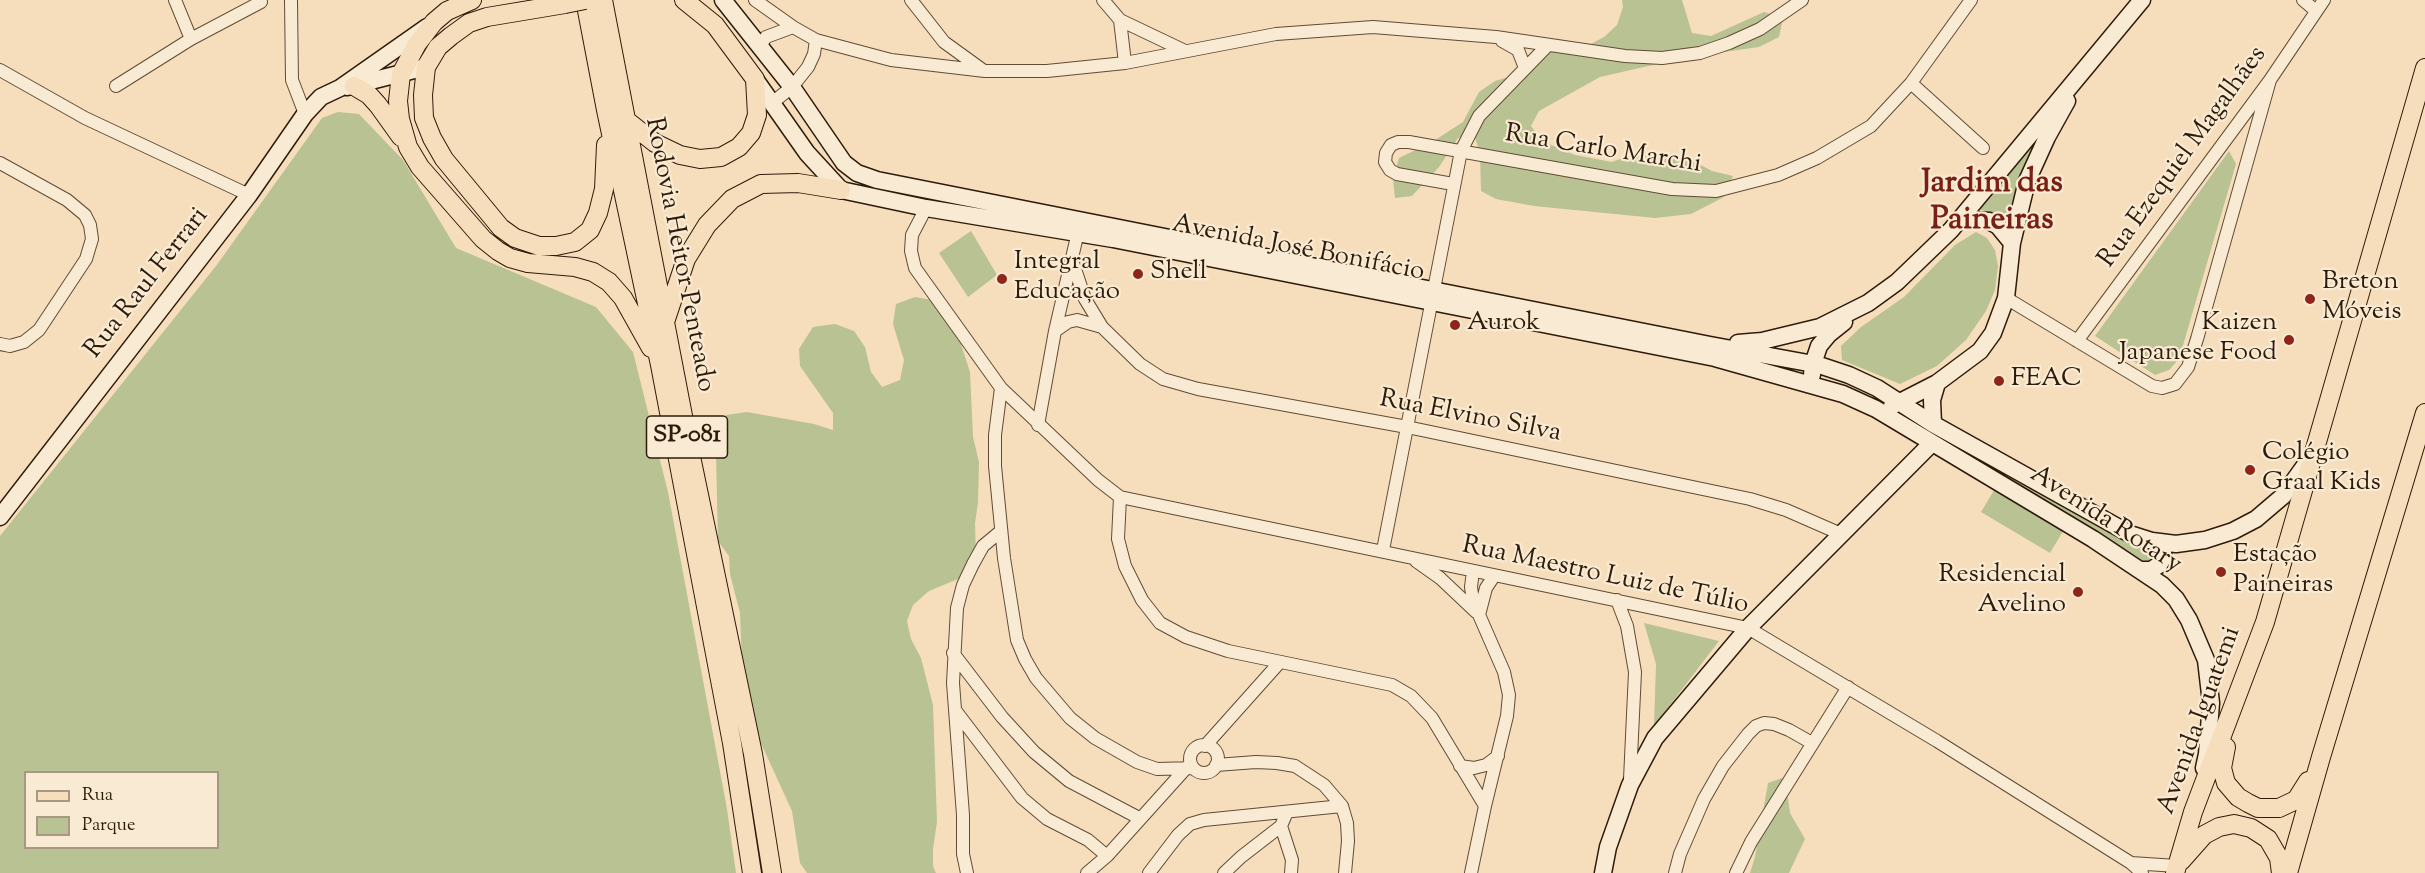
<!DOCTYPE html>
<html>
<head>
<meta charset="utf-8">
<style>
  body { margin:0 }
  #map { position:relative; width:2425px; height:873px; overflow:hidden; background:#f6debc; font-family:"Sorts Mill Goudy",serif }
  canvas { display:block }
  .legend { position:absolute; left:24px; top:771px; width:195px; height:78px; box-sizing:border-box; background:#f9ead3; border:2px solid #a89783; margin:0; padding:8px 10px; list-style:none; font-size:18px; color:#2e1b0a }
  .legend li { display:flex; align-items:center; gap:12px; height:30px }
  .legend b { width:30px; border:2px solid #a89783 }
</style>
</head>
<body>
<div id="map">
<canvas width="2425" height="873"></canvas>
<ul class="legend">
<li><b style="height:8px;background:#f6debc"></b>Rua</li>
<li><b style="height:16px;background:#b9c293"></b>Parque</li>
</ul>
</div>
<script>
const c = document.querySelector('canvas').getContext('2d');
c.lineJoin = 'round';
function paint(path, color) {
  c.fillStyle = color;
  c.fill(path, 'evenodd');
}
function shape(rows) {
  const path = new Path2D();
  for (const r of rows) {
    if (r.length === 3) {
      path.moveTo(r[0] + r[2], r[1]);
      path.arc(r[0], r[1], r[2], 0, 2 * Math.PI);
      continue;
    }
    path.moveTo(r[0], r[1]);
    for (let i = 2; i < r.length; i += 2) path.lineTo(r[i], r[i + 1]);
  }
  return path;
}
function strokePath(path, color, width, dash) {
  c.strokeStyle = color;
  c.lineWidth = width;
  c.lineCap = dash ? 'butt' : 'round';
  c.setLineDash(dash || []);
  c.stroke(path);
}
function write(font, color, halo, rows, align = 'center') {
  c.font = font + ' "Sorts Mill Goudy",serif';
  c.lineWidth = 4.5;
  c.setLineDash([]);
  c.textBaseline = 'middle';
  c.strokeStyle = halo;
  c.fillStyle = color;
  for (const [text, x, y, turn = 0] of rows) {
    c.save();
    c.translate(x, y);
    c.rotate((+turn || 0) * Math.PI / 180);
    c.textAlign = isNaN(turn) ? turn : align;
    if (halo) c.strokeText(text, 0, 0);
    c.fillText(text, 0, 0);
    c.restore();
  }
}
paint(shape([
  [1622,0,1682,0,1692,33,1711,36,1764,12,1783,18,1779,37,1759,47,1688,57,1600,77,1539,111,1531,126,1542,141,1575,155,1612,162,1633,154,1695,162,1712,171,1733,176,1724,197,1691,214,1655,218,1534,206,1496,199,1481,191,1480,153,1474,135,1458,138,1439,167,1412,196,1395,198,1393,179,1399,158,1432,142,1463,122,1479,92,1495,81,1512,76,1536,47,1589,45,1604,37,1617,25,1623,7],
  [338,112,359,114,403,160,456,248,596,307,633,352,668,492,727,809,736,873,0,873,0,536,216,266,322,118],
  [26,772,218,772,218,848,26,848],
  [2054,113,2009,227,1990,212,1976,209],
  [2229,151,2236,164,2179,359,2169,370,2155,375,2095,336],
  [971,231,997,275,968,297,939,253],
  [1976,232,1987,238,1995,250,1998,266,1995,290,1986,311,1966,340,1937,366,1900,384,1842,360,1841,346,1861,327,1904,297,1955,245],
  [915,297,938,301,957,332,970,372,973,437,979,462,978,503,975,523,976,558,970,574,929,591,913,605,907,621,911,639,921,658,933,705,937,822,933,849,933,866,936,873,807,873,800,863,792,811,737,691,742,665,740,613,730,574,729,556,718,541,716,455,720,435,726,415,747,412,814,424,833,430,833,413,800,366,799,349,813,327,835,324,854,331,865,347,871,372,882,387,900,380,904,360,893,324,896,304],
  [1904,408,2159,549,2150,567,1892,415],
  [1996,487,2065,528,2050,553,1981,512],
  [1644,623,1719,641,1654,726,1656,664],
  [1785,777,1790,813,1805,839,1789,873,1750,873,1755,857,1768,783]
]), '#b9c293');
const street = shape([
  [175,0,191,39],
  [291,0,292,80,305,114],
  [755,0,793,27,816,40,891,60,985,71,1047,71,1125,63,1276,34,1373,27,1496,37,1625,56,1662,58,1700,53,1729,43,1760,29,1802,0],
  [911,0,944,42,984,71],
  [1103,0,1120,20,1185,51],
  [2303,0,2316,11],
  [1120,20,1125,63],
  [1502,41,1518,50,1525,68],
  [759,47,766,37,793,27],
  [0,70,85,118,249,195],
  [1911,83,1983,148],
  [116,86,191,39,261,2],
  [772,103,792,87,808,67,814,54,816,40],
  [0,163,67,200,85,215,90,225,92,239,86,259,39,330,24,342,10,346,0,344],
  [1453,184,1397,174,1390,170,1385,162,1386,153,1391,145,1398,142,1409,142,1672,189,1716,191,1778,175,1817,158,1871,126,1911,83,1971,0],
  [926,208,912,235,911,251,915,268,1001,388,1098,480,1120,497,1748,628,1937,741,2131,863,2142,873],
  [1072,260,1085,299,1102,327,1140,364,1163,379,1198,389,1407,427,1750,499,1786,510,1841,534],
  [2006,298,2152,386,2162,388,2175,384,2188,367,2197,339,2270,80],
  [1055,331,1068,322,1077,320,1102,327],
  [2077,341,2270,80,2324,0],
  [1001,388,995,435,995,466,1004,558,1017,640,1025,659,1036,678,1070,718,1095,738,1137,762,1157,769,1193,768],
  [1038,425,1055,331,1078,232],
  [1120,497,1118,539,1125,566,1142,600,1160,623,1186,637,1228,651,1392,685,1411,696,1432,718,1485,806],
  [1383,550,1461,151,1479,116,1548,45],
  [1416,561,1440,578,1476,612],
  [1617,600,1627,626,1635,672,1630,779],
  [1479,615,1486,588,1494,576],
  [953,653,1002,717,1034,752,1069,781,1139,818],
  [955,710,1022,798,1047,819,1088,840,1107,856],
  [1204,759,14],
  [1205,746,1280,662],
  [1216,765,1256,762,1277,763,1295,766,1324,785,1342,806,1347,823,1348,841,1345,873],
  [1460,766,1474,768,1486,765,1498,756],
  [1281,826,1292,860,1291,873],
  [2131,863,2177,866],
  [967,873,963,854,963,815,953,683,957,608,963,585,973,564,983,546,1001,531],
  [1087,873,1107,856,1188,766],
  [1149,873,1178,835,1190,824,1204,820,1342,806],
  [1224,873,1241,857,1281,826,1287,812],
  [1471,873,1485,806,1507,716,1509,695,1504,672,1473,601,1471,587,1473,571],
  [1675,873,1680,854,1704,799,1723,766,1748,734,1756,726,1764,723,1774,724,1789,730,1812,743],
  [1736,873,1751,842,1848,687]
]);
const secondary = shape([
  [723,0,792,87,844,163,857,173,877,180,1710,345,1819,365,1849,375,1877,388,1933,424,2130,534,2152,541,2176,544,2205,540,2233,531,2256,519,2283,496,2311,457],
  [755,79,807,153,841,190,926,208,1113,239,1715,358,1843,394,1876,409,2093,539,2162,585,2176,599,2189,620,2206,660,2211,703,2207,754,2204,768],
  [347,87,426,67],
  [1960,219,1989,221,1998,226,2012,243],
  [1738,343,1762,341,1820,327,1868,303,1897,282,1951,230,2142,0],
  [1812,375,1813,364,1819,346,1829,334,1844,322],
  [1892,406,1937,383,1980,351,1993,333,2006,298,2012,243,2027,181,2047,137,2067,101],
  [1933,424,1932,400,1937,383],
  [0,517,249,195,305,114,321,97,340,88,427,27],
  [2141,570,2151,570,2159,565,2163,558,2163,549,2158,542],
  [1603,873,1608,847,1630,785,1655,738,1748,628,1932,443]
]);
const primary = shape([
  [472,0,447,11,434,22,417,44,401,74,398,101,400,119,408,147,420,167,483,239,498,251,510,258,528,263,575,267,593,272,609,282,623,298,651,348],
  [585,0,606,110,660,365,732,743,752,873],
  [603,0,689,447,753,754,772,873],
  [565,4,487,17,469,23,451,36,438,47,426,67,423,95,424,118,432,138,444,159,501,228,515,238,539,246,556,246,575,242,590,230,598,213,604,189,606,145],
  [354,86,369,95,378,105,401,137],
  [626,120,655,143,680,155,700,159,721,157,739,147,751,133,757,115,755,79,715,25,684,0],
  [666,319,686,259,707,225,732,199,761,184,798,183,841,190],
  [2226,747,2222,768,2226,783,2238,797,2248,803,2258,808,2279,808,2296,800,2308,781],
  [2181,861,2204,835,2219,827,2234,824,2251,828,2268,839,2279,858,2281,873],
  [2175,873,2193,812,2265,622,2425,68],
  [2288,873,2321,757,2425,413]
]);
strokePath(street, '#604c36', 14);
strokePath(secondary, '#2e1b0a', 19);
strokePath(primary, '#2e1b0a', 20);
strokePath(street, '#f9ead3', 12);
strokePath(secondary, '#f9ead3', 16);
strokePath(primary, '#f6debc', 18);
const primaryBridge = shape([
  [565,4,585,0]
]);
strokePath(primaryBridge, '#2e1b0a', 20, []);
strokePath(primaryBridge, '#f6debc', 18);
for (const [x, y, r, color] of [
  [1138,274,6,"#8f2418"],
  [1002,279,6,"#8f2418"],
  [2310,299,6,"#8f2418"],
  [1455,325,6,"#8f2418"],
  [2289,340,6,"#8f2418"],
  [1999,381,6,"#8f2418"],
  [2250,470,6,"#8f2418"],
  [2221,572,6,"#8f2418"],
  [2078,592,6,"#8f2418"]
]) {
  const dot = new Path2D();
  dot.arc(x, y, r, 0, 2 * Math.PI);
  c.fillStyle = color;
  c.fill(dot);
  strokePath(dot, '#f9ead3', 2);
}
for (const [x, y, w] of [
  [687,437,81]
]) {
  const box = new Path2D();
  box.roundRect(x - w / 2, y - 21, w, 42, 4.5);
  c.fillStyle = '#f9ead3';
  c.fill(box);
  strokePath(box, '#2e1b0a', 1.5);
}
write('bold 24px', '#2e1b0a', null, [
  ["SP-081",687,437]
]);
write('26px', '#2e1b0a', '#f9ead3', [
  ["Rua Carlo Marchi",1603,151,9],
  ["Rua Ezequiel Magalhães",2184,158,-54],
  ["Avenida José Bonifácio",1298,250,11],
  ["Rodovia Heitor Penteado",678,255,79],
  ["Rua Raul Ferrari",148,284,-52],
  ["Rua Elvino Silva",1470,418,11],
  ["Avenida Rotary",2105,521,33],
  ["Rua Maestro Luiz de Túlio",1605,577,12],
  ["Avenida Iguatemi",2201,721,-70]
]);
write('26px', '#2e1b0a', '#f9ead3', [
  ["Integral",1014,264],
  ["Educação",1014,294],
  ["Shell",1150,274],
  ["Breton",2322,284],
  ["Móveis",2322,314],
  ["Aurok",1467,325],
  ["Kaizen",2277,325,"right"],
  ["Japanese Food",2277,355,"right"],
  ["FEAC",2011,381],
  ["Colégio",2262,455],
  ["Graal Kids",2262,485],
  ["Estação",2233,557],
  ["Paineiras",2233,587],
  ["Residencial",2066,577,"right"],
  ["Avelino",2066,607,"right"]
], 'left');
write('bold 32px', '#7a1f14', '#f9ead3', [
  ["Jardim das",1992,186],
  ["Paineiras",1992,223]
]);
</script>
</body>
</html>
